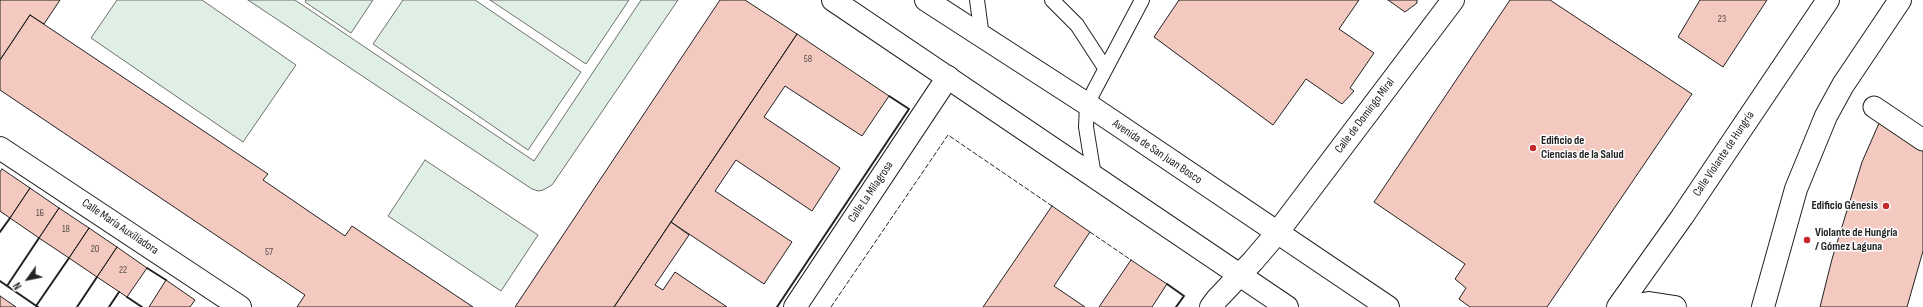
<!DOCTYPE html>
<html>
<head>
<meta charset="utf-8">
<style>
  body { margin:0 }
  #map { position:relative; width:1923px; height:307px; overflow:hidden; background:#fff; font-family:"Sofia Sans Condensed",sans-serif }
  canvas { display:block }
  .north { position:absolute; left:8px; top:259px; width:40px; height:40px; -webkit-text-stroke:3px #fff; paint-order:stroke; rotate:237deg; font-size:11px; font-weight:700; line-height:16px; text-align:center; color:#222 }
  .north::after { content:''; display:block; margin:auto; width:14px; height:18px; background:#222; clip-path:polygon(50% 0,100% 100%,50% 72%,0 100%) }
</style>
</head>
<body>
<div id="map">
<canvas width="1923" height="307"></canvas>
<div class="north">N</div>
</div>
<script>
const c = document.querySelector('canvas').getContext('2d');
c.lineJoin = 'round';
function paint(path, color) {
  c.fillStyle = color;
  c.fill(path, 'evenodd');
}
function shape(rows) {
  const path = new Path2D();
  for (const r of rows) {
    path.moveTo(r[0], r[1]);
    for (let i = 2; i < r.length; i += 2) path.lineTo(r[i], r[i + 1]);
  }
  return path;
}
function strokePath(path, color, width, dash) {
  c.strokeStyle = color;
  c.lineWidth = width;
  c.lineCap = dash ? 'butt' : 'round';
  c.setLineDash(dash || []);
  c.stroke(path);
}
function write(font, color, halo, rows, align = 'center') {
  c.font = font + ' "Sofia Sans Condensed",sans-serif';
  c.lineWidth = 3;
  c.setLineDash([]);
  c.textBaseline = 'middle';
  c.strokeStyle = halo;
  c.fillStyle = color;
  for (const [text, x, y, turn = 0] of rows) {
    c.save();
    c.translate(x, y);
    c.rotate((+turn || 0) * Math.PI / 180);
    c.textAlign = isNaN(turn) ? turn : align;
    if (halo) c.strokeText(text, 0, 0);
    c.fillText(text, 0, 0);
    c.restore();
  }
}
const green = shape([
  [117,0,202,0,296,65,243,142,91,38,117,0],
  [248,0,295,0,534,161,641,0,678,0,552,185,543,190,538,191,532,189,248,0],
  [306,0,373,0,351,33,305,2,306,0],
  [403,0,475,0,581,72,528,150,373,44,403,0],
  [490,0,629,0,586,64,490,0],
  [425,160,538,235,501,291,388,216,425,160]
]);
paint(green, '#e0efe3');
strokePath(green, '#6f6f6f', 1);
const building = shape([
  [0,0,60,0,44,24,30,15,0,60,0,0],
  [720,0,745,0,797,34,614,307,515,307,720,0],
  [1179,0,1359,0,1339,29,1374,53,1350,88,1354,91,1342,104,1306,79,1273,125,1154,37,1179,0],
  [1388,0,1417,0,1417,3,1405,12,1388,0],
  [1510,0,1550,0,1692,94,1547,307,1470,307,1459,299,1466,288,1455,279,1465,264,1374,202,1510,0],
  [1700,0,1767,0,1723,67,1678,37,1700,0],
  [30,15,268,174,263,180,345,236,352,226,473,307,297,307,305,295,0,90,0,60,30,15],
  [797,34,889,96,862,136,785,86,764,117,840,168,812,211,736,160,715,191,792,242,764,284,671,222,797,34],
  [1880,121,1923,151,1923,251,1907,307,1820,307,1832,259,1862,162,1880,121],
  [2,169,30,188,10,218,0,211,0,172,2,169],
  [30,188,59,208,39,238,10,218,30,188],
  [1052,206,1090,232,1054,286,1085,307,983,307,1052,206],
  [59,208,89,228,69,258,39,238,59,208],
  [671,222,689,235,655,285,663,290,675,272,727,307,614,307,671,222],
  [89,228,117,247,97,277,69,258,89,228],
  [117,247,147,268,127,297,97,277,117,247],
  [1131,260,1167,284,1152,307,1099,307,1131,260],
  [166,280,195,300,190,307,149,307,166,280],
  [0,296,16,307,0,307,0,296]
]);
paint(building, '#f3c9c0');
strokePath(building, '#222', 1);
const service = shape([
  [977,0,982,37],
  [1052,0,1077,25,1105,68],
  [1094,176,1086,127,1087,104,1142,0]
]);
const pedestrian = shape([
  [1874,107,1923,140]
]);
const minor = shape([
  [0,148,240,307],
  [795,307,948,77],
  [1211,307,1217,299,1253,261,1277,233,1453,0]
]);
const secondary = shape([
  [1618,307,1682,217,1828,0],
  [1625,307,1649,303,1675,307],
  [1763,307,1796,189,1826,116,1843,85,1900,0]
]);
const primary = shape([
  [833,0,1287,307],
  [926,0,1087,104,1388,307]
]);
strokePath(service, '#222', 16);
strokePath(pedestrian, '#222', 23);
strokePath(minor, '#222', 24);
strokePath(secondary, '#222', 24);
strokePath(primary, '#222', 24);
strokePath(service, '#fff', 14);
strokePath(pedestrian, '#fff', 21);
strokePath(minor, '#fff', 22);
strokePath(secondary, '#fff', 22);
strokePath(primary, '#fff', 22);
strokePath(shape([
  [1090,232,1131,260],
  [831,307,948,135,1052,206]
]), '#222', 1, [5, 2]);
strokePath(shape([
  [0,232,10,218],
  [147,268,166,280],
  [0,281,38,307],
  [1167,284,1184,296,1176,307],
  [7,286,39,238],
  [127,297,142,307],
  [36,306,69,258],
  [77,307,97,277],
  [109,307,119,292],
  [777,307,909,109,889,96]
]), '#222', 2);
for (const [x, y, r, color] of [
  [1533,148,4,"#c62828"],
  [1886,206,4,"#c62828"],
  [1807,240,4,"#c62828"]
]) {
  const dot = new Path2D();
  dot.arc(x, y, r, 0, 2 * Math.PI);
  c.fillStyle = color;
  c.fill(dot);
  strokePath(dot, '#fff', 1.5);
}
write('10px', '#564c4a', null, [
  ["23",1722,19],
  ["58",808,59],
  ["16",40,213],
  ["18",66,229],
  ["20",95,249],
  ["57",269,252],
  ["22",123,270]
]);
write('12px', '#222', '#fff', [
  ["Calle de Domingo Miral",1365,116,-53],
  ["Avenida de San Juan Bosco",1157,152,34],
  ["Calle Violante de Hungría",1724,154,-56],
  ["Calle La Milagrosa",871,192,-56],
  ["Calle María Auxiliadora",120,227,34]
]);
write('bold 12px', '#222', '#fff', [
  ["Edificio de",1541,141],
  ["Ciencias de la Salud",1541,155],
  ["Edificio Génesis",1878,206,"right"],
  ["Violante de Hungría",1815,233],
  ["/ Gómez Laguna",1815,247]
], 'left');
</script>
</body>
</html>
